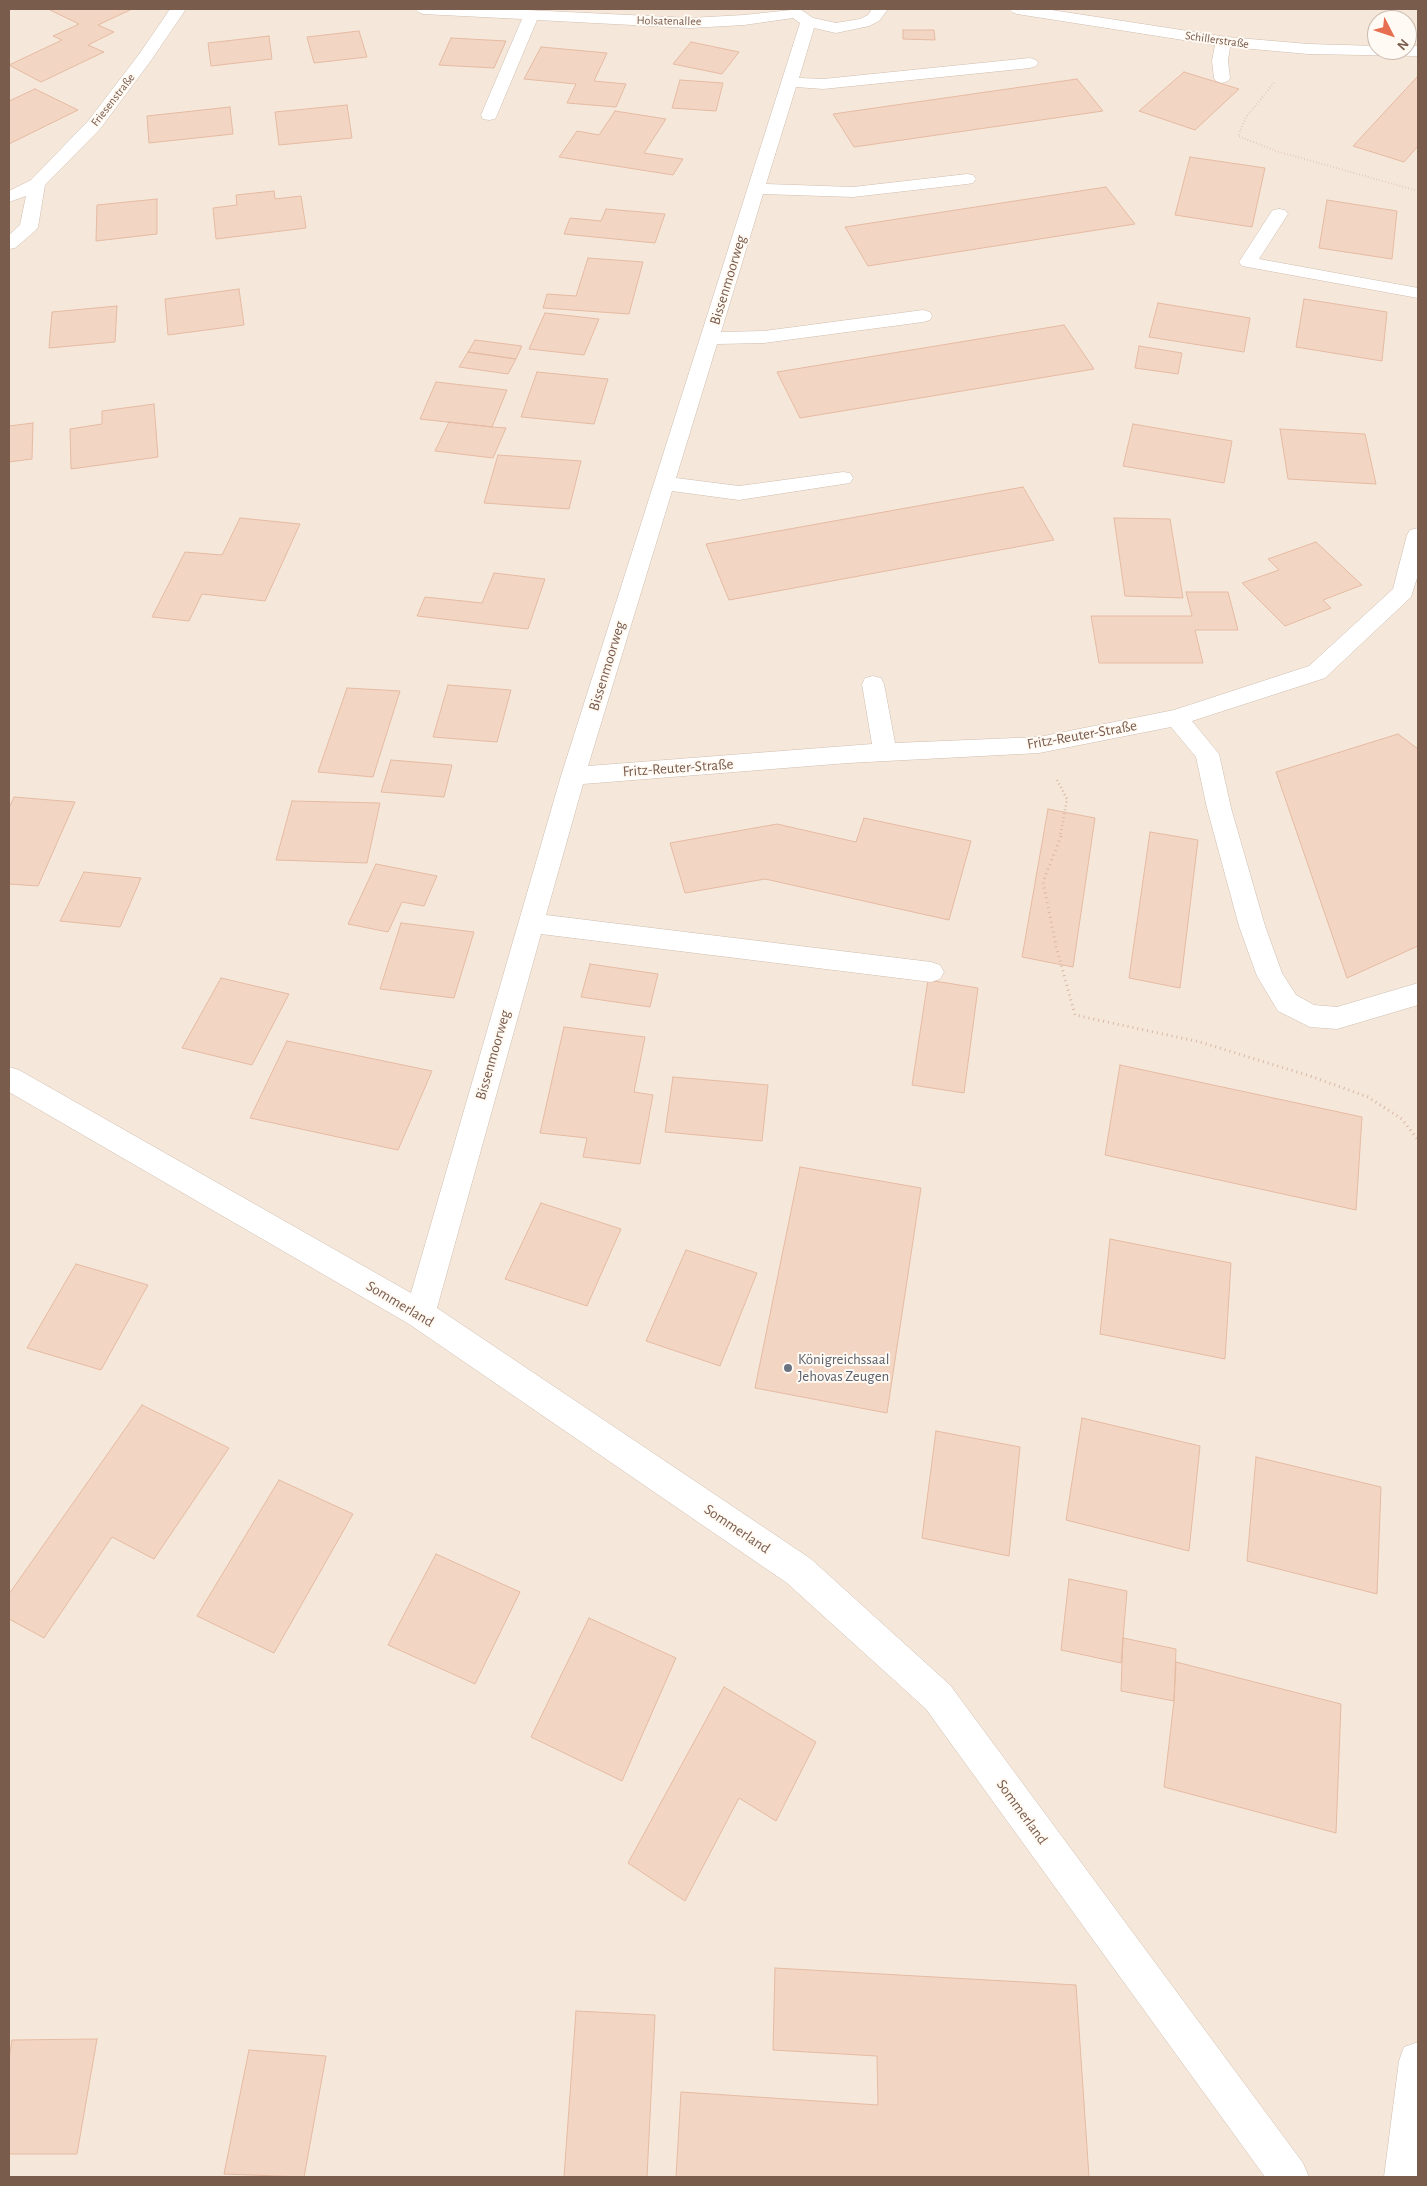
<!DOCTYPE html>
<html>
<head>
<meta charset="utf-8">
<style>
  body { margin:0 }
  #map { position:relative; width:1427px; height:2186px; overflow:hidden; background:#fdf6ec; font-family:"Alegreya Sans",sans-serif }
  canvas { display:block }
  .frame { position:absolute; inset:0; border:10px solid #7a5c4d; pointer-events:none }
  .north { position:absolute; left:1367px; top:10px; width:50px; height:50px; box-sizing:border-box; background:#fffaf3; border:1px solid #cabbb1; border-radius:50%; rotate:131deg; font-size:14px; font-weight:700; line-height:20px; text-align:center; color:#7a5c4d }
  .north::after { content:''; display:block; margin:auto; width:18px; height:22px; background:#e76f51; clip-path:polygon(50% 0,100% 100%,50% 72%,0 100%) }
</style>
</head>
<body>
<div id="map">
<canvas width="1427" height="2186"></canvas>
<div class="frame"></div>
<div class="north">N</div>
</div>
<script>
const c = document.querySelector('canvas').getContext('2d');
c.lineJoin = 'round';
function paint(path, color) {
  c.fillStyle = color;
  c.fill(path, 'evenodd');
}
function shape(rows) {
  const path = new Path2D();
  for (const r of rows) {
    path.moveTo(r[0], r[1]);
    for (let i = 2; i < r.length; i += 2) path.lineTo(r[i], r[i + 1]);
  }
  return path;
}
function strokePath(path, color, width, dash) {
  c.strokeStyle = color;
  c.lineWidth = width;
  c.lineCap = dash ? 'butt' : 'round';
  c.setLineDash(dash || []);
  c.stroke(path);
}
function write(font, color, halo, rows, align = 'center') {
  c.font = font + ' "Alegreya Sans",sans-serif';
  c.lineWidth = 4;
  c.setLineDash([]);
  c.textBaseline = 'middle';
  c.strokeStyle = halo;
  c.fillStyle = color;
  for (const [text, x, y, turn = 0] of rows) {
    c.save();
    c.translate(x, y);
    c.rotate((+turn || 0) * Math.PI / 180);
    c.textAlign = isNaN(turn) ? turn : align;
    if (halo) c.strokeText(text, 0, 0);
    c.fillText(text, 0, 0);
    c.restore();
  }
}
paint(shape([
  [9,9,1418,9,1418,2177,9,2177],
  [1377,20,1407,20,1407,50,1377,50]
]), '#f5e8da');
const building = shape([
  [48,9,132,9,98,25,114,32,88,45,104,52,41,82,9,65,62,40,53,36,79,24,48,9],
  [903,30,934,30,935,40,903,39,903,30],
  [359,31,367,57,314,63,307,37,359,31],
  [269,36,272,59,211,66,208,43,269,36],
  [451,38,506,41,494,68,439,65,451,38],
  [691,42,739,52,722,74,673,64,691,42],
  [541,47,607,53,594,81,626,84,616,107,567,103,576,84,524,79,541,47],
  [1184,72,1239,89,1195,130,1139,111,1184,72],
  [1418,76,1418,146,1404,162,1353,146,1418,76],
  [1077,79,1103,111,854,147,833,114,1077,79],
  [680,80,723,83,716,111,672,108,680,80],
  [35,89,78,110,9,144,9,101,35,89],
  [347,105,352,138,279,145,275,112,347,105],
  [230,107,233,134,149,143,147,116,230,107],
  [615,111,666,119,644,153,683,159,673,175,559,157,577,131,599,135,615,111],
  [1190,157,1265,168,1252,227,1175,215,1190,157],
  [1106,187,1135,224,868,266,845,227,1106,187],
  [274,191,275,199,301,196,306,228,216,239,213,208,237,205,236,195,274,191],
  [157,199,157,234,96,241,97,205,157,199],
  [1327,200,1397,211,1392,259,1319,248,1327,200],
  [606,209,665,214,655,243,564,234,570,218,601,221,606,209],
  [588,258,643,262,629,314,543,308,547,294,576,296,588,258],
  [239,289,244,325,168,335,165,299,239,289],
  [1304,299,1387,312,1382,361,1296,347,1304,299],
  [1158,303,1250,318,1244,352,1149,337,1158,303],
  [117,306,115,342,49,348,52,312,117,306],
  [545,313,599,319,584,355,529,349,545,313],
  [1064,325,1094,369,800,418,777,372,1064,325],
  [475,340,522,346,516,359,468,352,475,340],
  [1139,346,1182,353,1178,374,1135,368,1139,346],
  [468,352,516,359,508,374,459,367,468,352],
  [537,372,608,379,594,424,521,417,537,372],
  [436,382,507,390,492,427,420,419,436,382],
  [154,404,158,457,71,469,70,429,102,424,102,411,154,404],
  [449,422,492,427,506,428,493,458,435,451,449,422],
  [33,423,32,459,9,462,9,426,33,423],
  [1133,424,1232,441,1224,483,1123,466,1133,424],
  [1280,429,1365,434,1376,484,1288,479,1280,429],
  [498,455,581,461,569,509,484,503,498,455],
  [1023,487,1054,540,729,600,706,544,1023,487],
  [240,518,300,524,265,601,202,594,189,621,152,617,185,552,222,555,240,518],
  [1114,518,1170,519,1183,598,1125,596,1114,518],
  [1316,542,1362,585,1323,600,1331,608,1285,626,1242,583,1279,570,1268,559,1316,542],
  [494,573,545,579,528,629,417,616,425,597,482,603,494,573],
  [1186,592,1228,592,1238,630,1195,630,1203,663,1099,663,1091,616,1192,616,1186,592],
  [448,685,511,690,497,742,433,737,448,685],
  [347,688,400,691,373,777,318,772,347,688],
  [1398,734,1418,749,1418,946,1347,978,1276,772,1398,734],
  [391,760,452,765,444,797,381,792,391,760],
  [14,797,75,802,38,886,9,884,9,808,14,797],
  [292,801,380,803,367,863,276,860,292,801],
  [1048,809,1095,818,1073,967,1022,957,1048,809],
  [864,818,971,841,949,920,765,879,685,893,670,843,777,824,856,842,864,818],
  [1150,832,1198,840,1180,988,1129,978,1150,832],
  [376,864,437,876,424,906,402,902,388,932,348,924,376,864],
  [84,872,141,878,120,927,60,921,84,872],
  [401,923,474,932,454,998,380,989,401,923],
  [590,964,658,974,650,1007,581,997,590,964],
  [221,978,289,994,252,1065,182,1048,221,978],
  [928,980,978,988,964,1093,912,1085,928,980],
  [564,1027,645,1037,634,1092,653,1095,640,1164,583,1157,587,1138,540,1133,564,1027],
  [287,1041,432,1071,398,1150,250,1118,287,1041],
  [1120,1065,1362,1117,1356,1210,1105,1155,1120,1065],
  [673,1077,768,1085,762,1141,665,1132,673,1077],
  [800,1167,921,1188,887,1413,755,1388,800,1167],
  [541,1203,621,1229,587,1306,505,1279,541,1203],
  [1110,1239,1231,1263,1225,1359,1100,1334,1110,1239],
  [686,1250,757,1273,720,1366,646,1341,686,1250],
  [76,1264,148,1285,101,1370,27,1348,76,1264],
  [142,1405,229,1448,154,1559,112,1537,44,1638,9,1619,9,1594,142,1405],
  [1082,1418,1200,1446,1189,1551,1066,1520,1082,1418],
  [936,1431,1020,1447,1009,1556,922,1538,936,1431],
  [1256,1457,1381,1487,1377,1594,1247,1561,1256,1457],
  [279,1480,353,1514,274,1653,197,1616,279,1480],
  [436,1554,520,1592,475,1684,388,1645,436,1554],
  [1069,1579,1127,1591,1121,1663,1061,1650,1069,1579],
  [589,1618,676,1658,622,1781,531,1737,589,1618],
  [1123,1638,1176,1649,1174,1701,1121,1691,1123,1638],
  [1176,1662,1341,1704,1336,1833,1164,1787,1174,1701,1176,1662],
  [724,1687,816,1742,776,1821,739,1798,685,1901,628,1863,724,1687],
  [775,1968,1076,1985,1089,2177,676,2177,681,2092,878,2105,877,2056,773,2050,775,1968],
  [576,2011,655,2015,647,2177,564,2177,576,2011],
  [97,2039,77,2154,9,2154,9,2059,12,2040,97,2039],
  [249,2050,326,2056,304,2177,224,2174,249,2050]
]);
paint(building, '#f3d5c3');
strokePath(building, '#e6bba3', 1);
const minor = shape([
  [170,9,186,9,152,59,100,129,45,185,38,227,35,231,15,248,9,249,9,235,20,225,26,196,9,202,9,191,31,180,88,121,140,53,170,9],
  [415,9,506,9,690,18,744,15,800,9,813,18,836,23,860,19,868,15,872,9,888,9,879,21,869,26,836,33,814,28,799,78,823,79,1030,58,1036,60,1038,63,1036,66,1030,68,823,89,796,87,766,184,853,187,967,174,973,175,976,179,973,183,967,184,853,197,763,194,721,332,764,331,923,310,930,312,932,316,930,320,923,322,764,343,717,344,676,478,739,486,843,472,850,473,853,478,850,483,843,484,739,500,672,491,588,766,872,744,862,684,865,678,873,676,881,678,884,684,895,743,1039,737,1174,710,1309,666,1393,589,1407,535,1410,530,1418,528,1418,575,1411,597,1325,678,1192,721,1219,754,1231,808,1265,926,1282,973,1296,995,1314,1005,1337,1007,1418,983,1418,1005,1337,1029,1310,1027,1278,1011,1257,976,1239,926,1207,808,1196,757,1171,727,1039,753,848,763,583,784,546,915,931,962,940,965,944,972,940,979,931,982,541,934,437,1308,811,1559,950,1685,1303,2163,1309,2177,1265,2177,926,1709,787,1583,409,1324,9,1092,9,1067,19,1070,411,1293,561,776,800,23,793,18,744,25,690,28,537,20,497,115,495,119,489,120,483,119,481,115,522,19,423,14,418,12,415,9],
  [1009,9,1045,9,1227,37,1308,44,1377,46,1377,50,1407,50,1407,46,1418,46,1418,56,1308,54,1230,47,1228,61,1230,78,1228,81,1222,83,1216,81,1214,78,1212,61,1215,45,1017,14,1012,12,1009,9],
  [1279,209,1285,210,1288,214,1259,259,1418,288,1418,298,1242,266,1239,262,1270,214,1273,210,1279,209],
  [1418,2042,1418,2177,1384,2177,1399,2061,1404,2047,1418,2042]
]);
strokePath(minor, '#d1beb0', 1);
strokePath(shape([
  [1274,83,1246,117,1238,136,1276,151,1418,191]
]), '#d9b8a5', 2, [0.5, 2.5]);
strokePath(shape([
  [1057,780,1067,799,1060,837]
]), '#d9b8a5', 2.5, [1, 3]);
strokePath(shape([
  [1061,836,1043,882,1056,946,1075,1015,1200,1042,1310,1076,1368,1097,1402,1119,1418,1140]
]), '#d9b8a5', 3, [1, 4]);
paint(minor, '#fff');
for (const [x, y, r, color] of [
  [788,1368,5,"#6b7280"]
]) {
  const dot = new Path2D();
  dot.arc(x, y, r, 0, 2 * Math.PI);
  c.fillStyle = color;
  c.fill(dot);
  strokePath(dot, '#fffaf3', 2);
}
write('12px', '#7a5c4d', '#fffaf3', [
  ["Holsatenallee",669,21,1],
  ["Schillerstraße",1217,40,8],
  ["Friesenstraße",113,100,-52]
]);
write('15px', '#7a5c4d', '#fffaf3', [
  ["Bissenmoorweg",728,280,-73],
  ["Bissenmoorweg",607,666,-73],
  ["Fritz-Reuter-Straße",1082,735,-10],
  ["Fritz-Reuter-Straße",678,768,-4],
  ["Bissenmoorweg",493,1055,-74],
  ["Sommerland",400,1304,31],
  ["Sommerland",737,1529,34],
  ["Sommerland",1022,1812,54]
]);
write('15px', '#5b616d', '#fffaf3', [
  ["Königreichssaal",798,1359],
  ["Jehovas Zeugen",798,1376]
], 'left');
</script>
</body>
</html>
